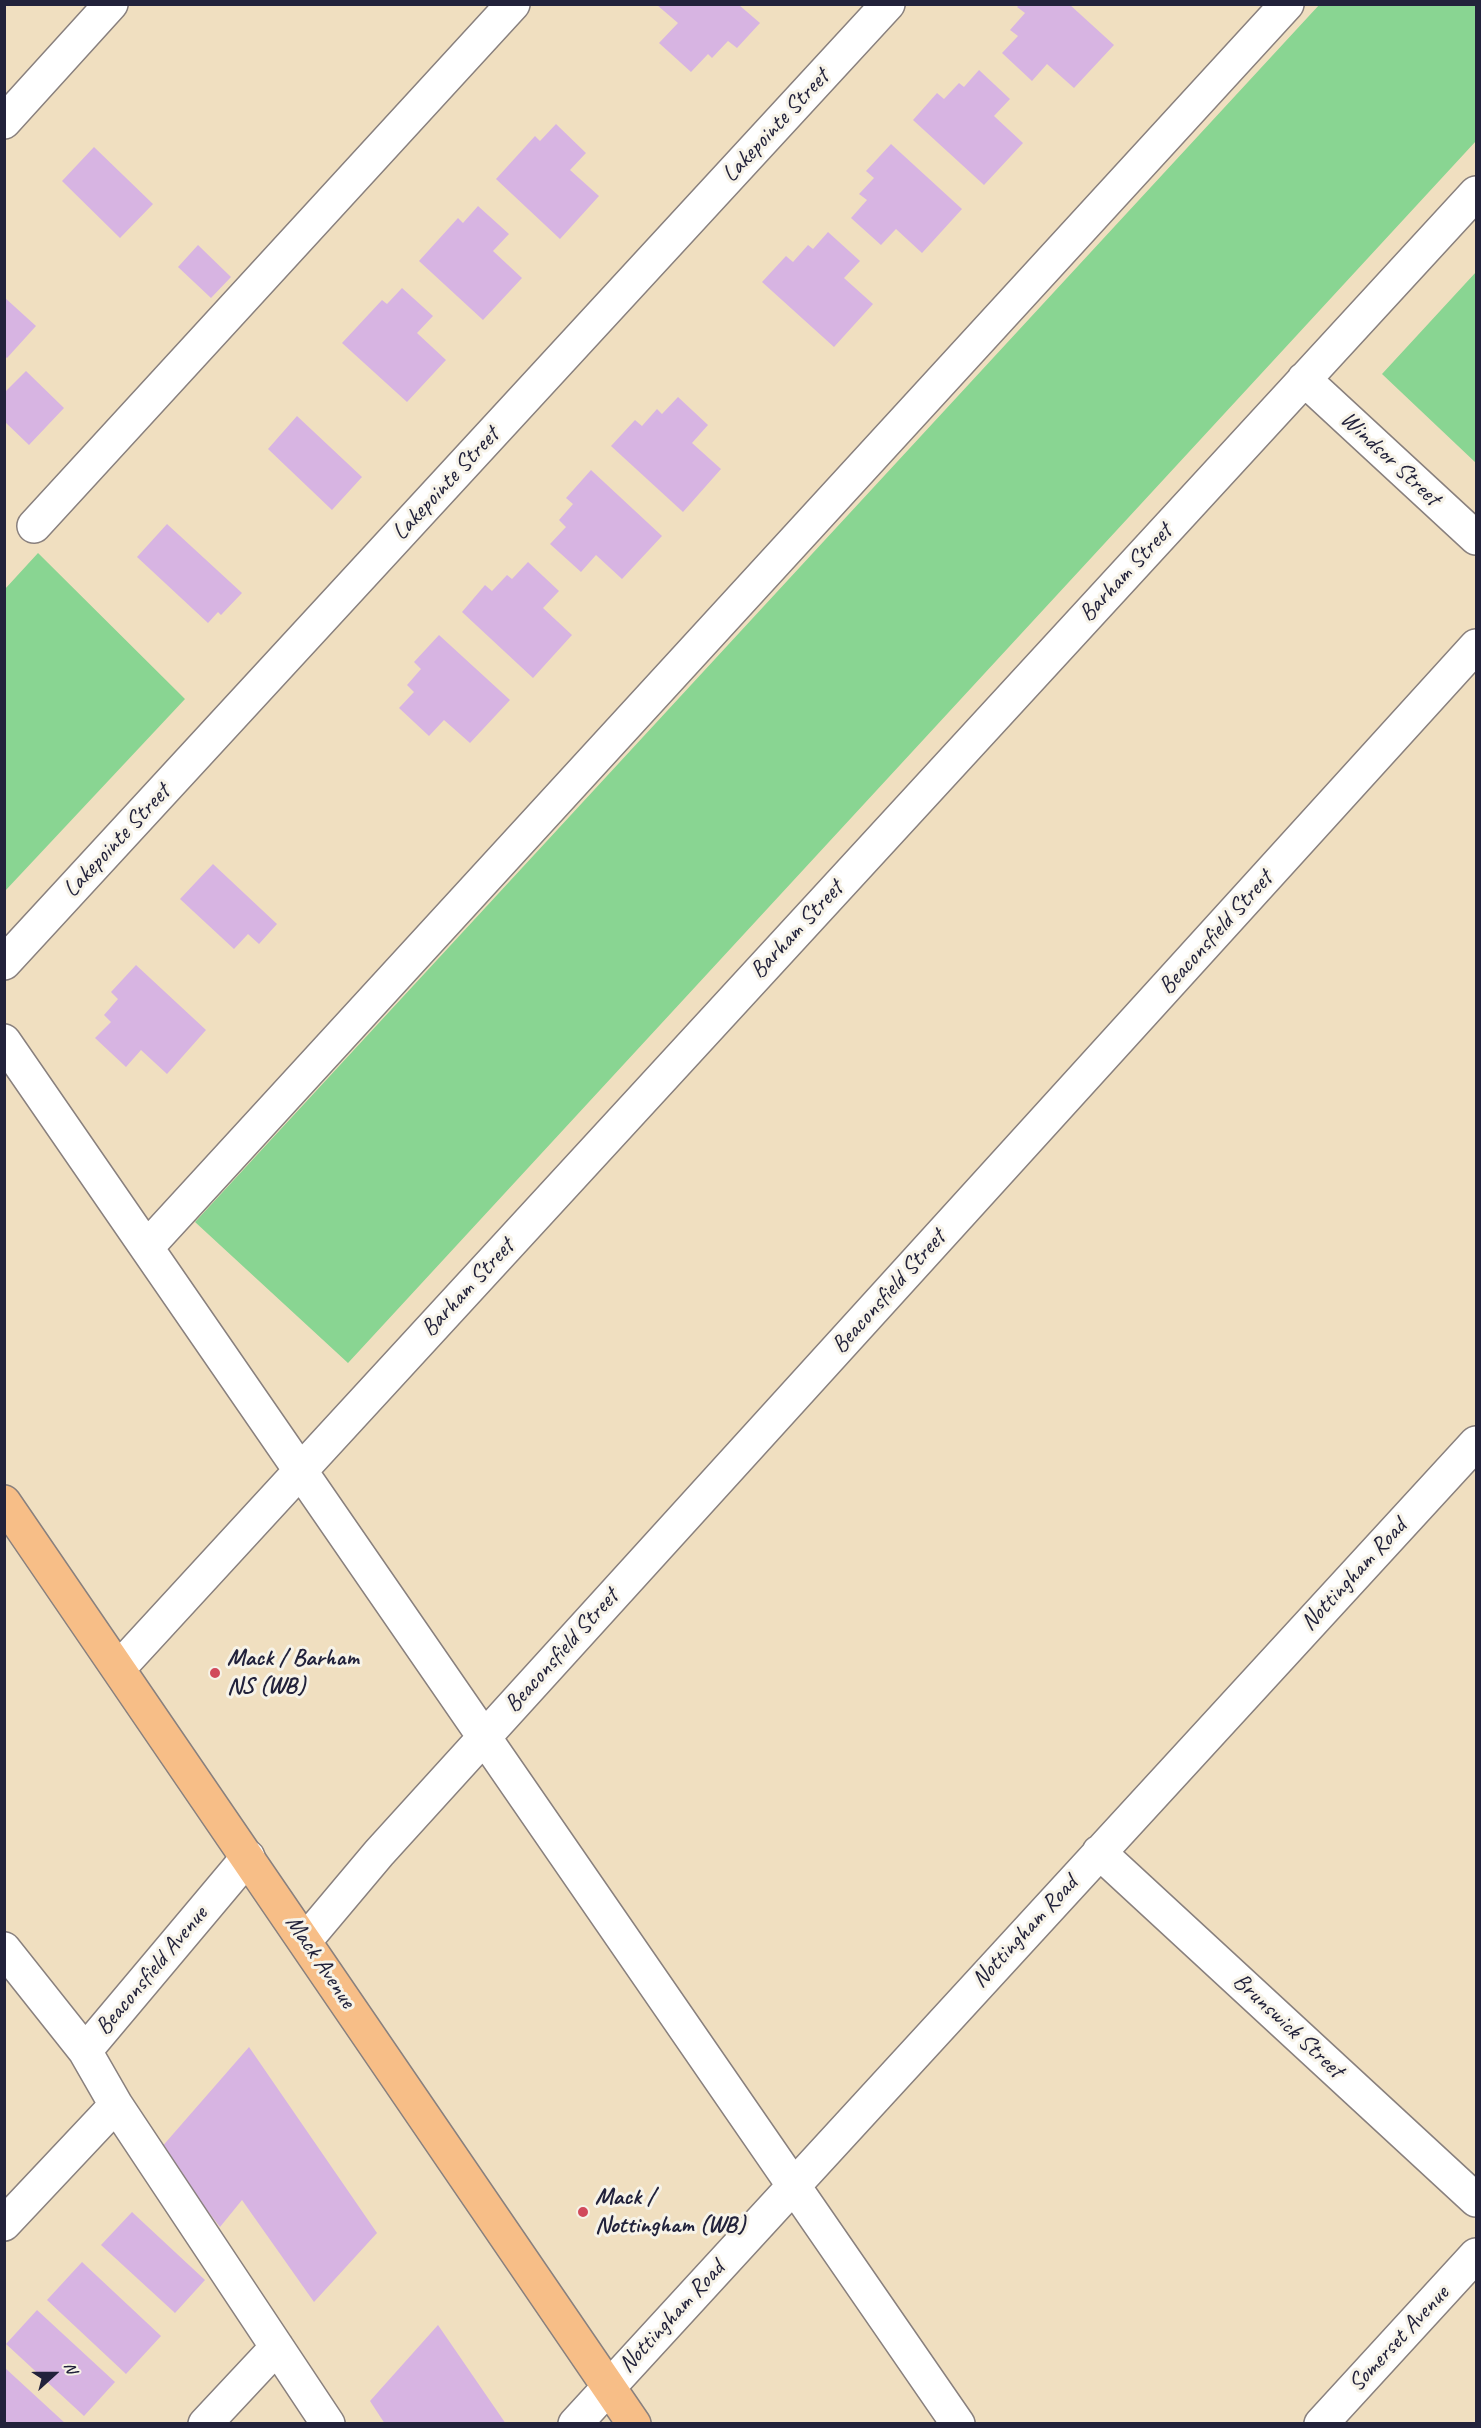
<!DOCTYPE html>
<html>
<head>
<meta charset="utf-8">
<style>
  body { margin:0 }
  #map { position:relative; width:1481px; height:2428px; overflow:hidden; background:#f0dfc0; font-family:Caveat,sans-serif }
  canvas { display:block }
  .frame { position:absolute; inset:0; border:6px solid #22223b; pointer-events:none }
  .north { position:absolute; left:24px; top:2344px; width:60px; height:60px; -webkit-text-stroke:4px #f7f3e8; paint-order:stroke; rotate:69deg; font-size:16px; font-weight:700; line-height:24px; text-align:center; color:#22223b }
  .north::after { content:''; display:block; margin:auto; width:21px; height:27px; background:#22223b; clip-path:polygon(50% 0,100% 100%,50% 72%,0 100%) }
</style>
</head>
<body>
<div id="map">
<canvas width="1481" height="2428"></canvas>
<div class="frame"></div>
<div class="north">N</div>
</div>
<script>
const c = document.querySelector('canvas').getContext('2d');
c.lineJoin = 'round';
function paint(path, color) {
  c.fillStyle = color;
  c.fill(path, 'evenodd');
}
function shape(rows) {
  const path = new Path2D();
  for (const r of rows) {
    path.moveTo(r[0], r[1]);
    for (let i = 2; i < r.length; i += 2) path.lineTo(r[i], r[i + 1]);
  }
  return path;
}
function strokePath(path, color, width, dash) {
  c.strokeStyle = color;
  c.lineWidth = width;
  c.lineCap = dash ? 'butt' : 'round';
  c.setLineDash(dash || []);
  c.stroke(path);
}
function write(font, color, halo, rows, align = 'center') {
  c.font = font + ' Caveat,sans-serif';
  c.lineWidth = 6;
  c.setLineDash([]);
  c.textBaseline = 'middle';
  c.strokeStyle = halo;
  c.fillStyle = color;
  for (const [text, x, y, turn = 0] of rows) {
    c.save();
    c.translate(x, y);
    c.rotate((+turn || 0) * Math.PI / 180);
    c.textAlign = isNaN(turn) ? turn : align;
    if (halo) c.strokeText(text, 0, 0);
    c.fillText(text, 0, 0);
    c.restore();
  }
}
paint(shape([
  [1320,4,1476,5,1476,141,348,1363,195,1222],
  [1476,272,1476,463,1382,374],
  [38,553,185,699,5,891,5,589]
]), '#89d592');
paint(shape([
  [1020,4,1069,4,1114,45,1074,88,1047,64,1032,81,1002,53,1018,36,1010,30,1025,13,1017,7],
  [657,5,739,5,760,23,737,48,728,41,712,58,708,54,691,72,659,43,678,23],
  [979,70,1010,99,994,116,1023,143,984,185,913,120,937,93,944,99,959,83,964,87],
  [556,124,586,153,570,170,599,196,560,239,496,179,535,136,540,141],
  [891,144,962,209,922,253,896,229,881,245,851,218,867,200,859,194,874,178,866,171],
  [94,147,153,204,120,238,62,181],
  [478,206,509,234,493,251,522,278,483,320,419,261,458,218,463,223],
  [828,232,860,261,844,278,873,304,834,347,762,282,786,256,793,262,808,245,813,249],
  [198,245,231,277,211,298,178,267],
  [402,288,433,316,417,333,446,360,407,402,342,343,382,300,387,304],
  [4,297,36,326,7,358,4,356],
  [26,371,64,408,29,445,4,421,4,393],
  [678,397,708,425,692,443,721,469,683,512,611,446,635,420,642,426,657,409,662,414],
  [297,416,362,477,332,510,268,449],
  [591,470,662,536,622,579,596,555,581,572,550,544,566,527,559,520,573,504,566,498],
  [167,524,242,593,221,615,218,612,208,623,137,557],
  [528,562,559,591,543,608,572,635,533,678,462,612,485,585,492,591,507,575,512,579],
  [439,635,510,700,470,743,444,720,429,736,399,708,414,692,407,685,421,669,414,662],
  [213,864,277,924,259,944,248,934,234,949,180,899],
  [136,965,206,1030,167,1074,141,1050,126,1067,95,1038,111,1022,104,1015,118,999,111,992],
  [249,2047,377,2233,314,2302,242,2200,220,2227,160,2149],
  [132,2212,205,2280,175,2313,101,2245],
  [82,2262,161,2336,126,2374,47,2300],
  [37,2310,115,2382,84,2416,6,2344],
  [438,2325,506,2424,385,2424,370,2401],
  [4,2367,66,2424,4,2424]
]), '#d7b4e2');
const minor = shape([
  [4,122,111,4],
  [1304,379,1476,538],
  [34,526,513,4],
  [4,963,888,4],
  [4,1041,958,2424],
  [147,1247,1287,4],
  [119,1668,1476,193],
  [1099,1852,1476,2200],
  [305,1941,379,1853,1476,646],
  [4,1949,85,2051],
  [116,2105,328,2424],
  [4,2224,116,2105,85,2051,248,1857],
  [205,2424,277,2347],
  [575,2424,1476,1443],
  [1321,2424,1476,2255]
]);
const major = shape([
  [4,1502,634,2424]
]);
strokePath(minor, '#89807e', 36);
strokePath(major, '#89807e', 36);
strokePath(minor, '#fff', 33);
strokePath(major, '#f7be87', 33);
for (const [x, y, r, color] of [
  [215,1673,6,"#d1495b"],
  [583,2212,6,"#d1495b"]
]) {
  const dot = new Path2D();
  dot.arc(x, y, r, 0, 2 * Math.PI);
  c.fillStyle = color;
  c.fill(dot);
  strokePath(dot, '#f7f3e8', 2);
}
write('24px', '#22223b', '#f7f3e8', [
  ["Lakepointe Street",776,126,-47],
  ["Windsor Street",1390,459,43],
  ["Lakepointe Street",446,484,-47],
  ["Barham Street",1126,573,-47],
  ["Lakepointe Street",117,841,-47],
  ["Barham Street",797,930,-47],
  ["Beaconsfield Street",1216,933,-48],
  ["Barham Street",468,1288,-47],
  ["Beaconsfield Street",889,1292,-48],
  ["Nottingham Road",1354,1575,-47],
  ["Beaconsfield Street",562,1651,-48],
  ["Nottingham Road",1025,1932,-47],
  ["Mack Avenue",320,1962,56],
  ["Beaconsfield Avenue",152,1971,-50],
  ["Brunswick Street",1288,2026,43],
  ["Nottingham Road",672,2317,-47],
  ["Somerset Avenue",1399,2339,-47]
]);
write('bold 24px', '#22223b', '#f7f3e8', [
  ["Mack / Barham",227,1659],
  ["NS (WB)",227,1687],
  ["Mack /",595,2198],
  ["Nottingham (WB)",595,2226]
], 'left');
</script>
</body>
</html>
